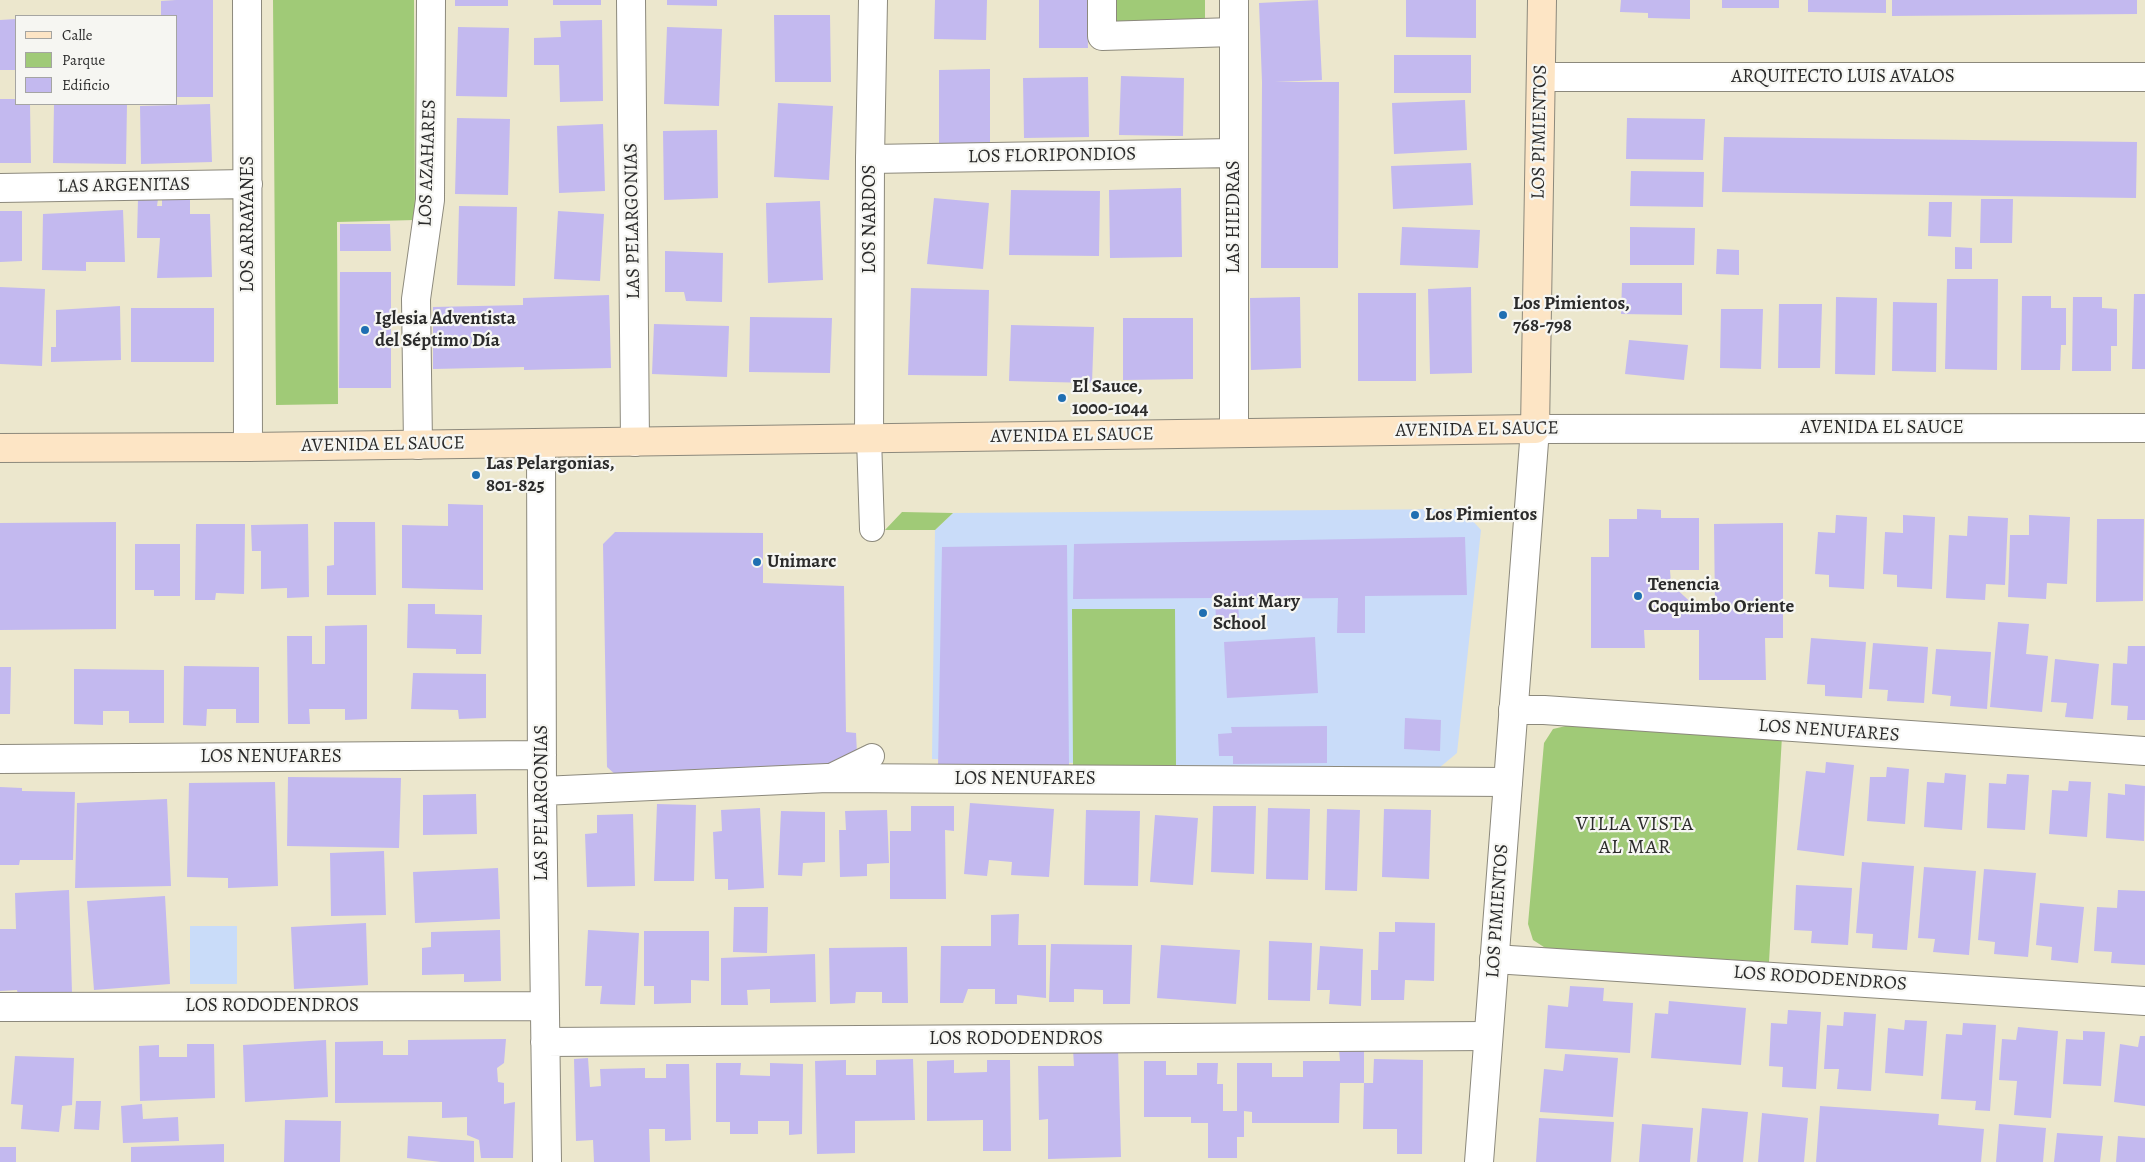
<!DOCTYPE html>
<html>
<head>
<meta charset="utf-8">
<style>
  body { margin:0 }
  #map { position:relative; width:2145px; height:1162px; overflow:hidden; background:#ece7cd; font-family:Alegreya,serif }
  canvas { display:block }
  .legend { position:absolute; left:15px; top:15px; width:162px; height:90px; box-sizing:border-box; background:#f6f6f2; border:1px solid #a5a5a2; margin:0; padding:6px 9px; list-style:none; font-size:15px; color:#2b2b2b }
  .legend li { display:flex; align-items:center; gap:10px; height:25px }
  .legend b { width:25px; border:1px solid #a5a5a2 }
</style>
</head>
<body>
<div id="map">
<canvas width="2145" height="1162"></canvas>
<ul class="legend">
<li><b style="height:6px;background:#fde5c5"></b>Calle</li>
<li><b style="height:14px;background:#a0ca77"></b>Parque</li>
<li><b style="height:14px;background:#c3b9ef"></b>Edificio</li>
</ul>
</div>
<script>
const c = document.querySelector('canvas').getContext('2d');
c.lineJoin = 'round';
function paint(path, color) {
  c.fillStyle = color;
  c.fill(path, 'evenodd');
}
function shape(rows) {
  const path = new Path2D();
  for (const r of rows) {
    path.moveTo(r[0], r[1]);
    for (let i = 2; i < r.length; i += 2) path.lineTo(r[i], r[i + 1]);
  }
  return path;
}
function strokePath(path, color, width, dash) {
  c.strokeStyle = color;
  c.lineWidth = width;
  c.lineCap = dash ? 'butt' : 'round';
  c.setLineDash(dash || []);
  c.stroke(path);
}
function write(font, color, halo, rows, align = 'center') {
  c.font = font + ' Alegreya,serif';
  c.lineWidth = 4.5;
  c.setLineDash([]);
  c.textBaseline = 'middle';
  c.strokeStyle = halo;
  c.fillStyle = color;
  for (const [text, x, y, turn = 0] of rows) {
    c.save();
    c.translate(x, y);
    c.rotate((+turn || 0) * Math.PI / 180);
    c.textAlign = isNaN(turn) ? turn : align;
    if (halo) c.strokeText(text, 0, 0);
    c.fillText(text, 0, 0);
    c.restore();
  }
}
paint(shape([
  [1462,509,1481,530,1457,753,1433,773,932,759,935,530,953,513],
  [190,926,237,926,237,984,190,984]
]), '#c9dcf9');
paint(shape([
  [273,0,414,0,415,220,337,222,338,404,276,405],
  [1112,0,1205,0,1205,22,1116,30],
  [902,512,953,513,935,530,885,530],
  [1072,609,1175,609,1176,766,1073,765],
  [1570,725,1782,736,1769,962,1547,949,1533,940,1528,924,1544,743,1553,729]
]), '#a0ca77');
paint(shape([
  [176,0,213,0,213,97,176,97,176,16,161,16,161,1],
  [455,0,508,0,508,6,455,6],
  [553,0,601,0,601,5,553,5],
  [667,0,717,0,717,6,667,5],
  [935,0,987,0,986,40,934,39],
  [1039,0,1087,0,1088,48,1039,48],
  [1318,0,1322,80,1275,82,1339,82,1338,268,1261,268,1262,82,1259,3],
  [1406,0,1476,0,1476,38,1406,37],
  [1621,0,1690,0,1690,19,1648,18,1648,13,1620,12],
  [1722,0,1779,0,1779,8,1722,8],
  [1808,0,1886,0,1886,13,1808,12],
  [1892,0,2137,0,2137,14,1892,16],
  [774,15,830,15,831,82,775,82],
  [16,19,16,70,0,70,0,20],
  [602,20,603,101,560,102,559,65,534,65,534,38,561,37,560,21],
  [458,27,509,28,507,97,456,96],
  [667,27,722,29,719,106,664,104],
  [1394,55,1471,55,1471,93,1394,93],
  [990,69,990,144,939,144,939,70],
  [1121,76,1184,78,1183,136,1119,135],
  [1088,77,1089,137,1024,138,1023,78],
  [0,99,16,99,16,104,30,104,31,163,0,163],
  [1465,100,1467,150,1394,154,1392,103],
  [778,103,833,106,829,180,774,177],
  [54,104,127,104,126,164,53,163],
  [210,104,212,162,141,164,140,106],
  [457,118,510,119,508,195,455,194],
  [1627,118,1705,119,1703,160,1626,159],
  [603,124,605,191,559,193,557,126],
  [717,130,718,198,664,200,663,131],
  [1724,137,2137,142,2136,198,1722,192],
  [1471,163,1473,205,1393,209,1391,166],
  [1631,171,1704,172,1703,207,1630,206],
  [1181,188,1182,257,1110,258,1109,190],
  [1011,190,1100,191,1099,256,1009,255],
  [190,197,190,214,210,214,212,277,157,278,160,238,137,238,138,199,158,199,157,206,162,206,162,198],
  [934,198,989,203,983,269,927,264],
  [1981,199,2013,199,2012,243,1980,243],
  [820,201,823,280,768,283,766,203],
  [1929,202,1952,202,1951,237,1928,236],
  [459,206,517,207,515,286,457,285],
  [123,210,125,262,86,262,86,271,42,270,43,214],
  [0,211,22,211,22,261,0,262],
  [558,211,604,214,600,281,554,279],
  [340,224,390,224,391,251,340,251],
  [1402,227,1480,230,1478,268,1400,265],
  [1630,227,1695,228,1694,265,1630,265],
  [1955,247,1972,248,1972,269,1955,269],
  [1717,249,1739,250,1739,275,1716,274],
  [665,251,723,253,722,302,686,301,684,292,665,292],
  [340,272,391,272,391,388,339,388],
  [1947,279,1998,279,1997,370,1945,369],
  [1622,283,1682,283,1682,315,1621,314],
  [0,287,45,289,42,366,0,364],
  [1471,287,1472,373,1430,374,1428,289],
  [911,288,989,290,987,376,908,375],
  [1358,293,1416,293,1416,381,1358,381],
  [2134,294,2145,294,2145,369,2132,369],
  [609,295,611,368,524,370,524,367,433,369,433,307,523,305,523,298],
  [2022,296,2051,296,2051,308,2066,308,2066,345,2061,345,2060,370,2021,370],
  [1300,297,1301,368,1251,370,1250,298],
  [1836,297,1877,298,1875,375,1835,374],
  [2073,297,2102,297,2102,308,2117,309,2117,346,2111,346,2111,371,2072,371],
  [1893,302,1937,303,1936,372,1892,371],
  [1779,304,1822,304,1820,368,1778,368],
  [120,306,121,360,51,362,51,347,56,347,56,310],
  [131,308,214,308,214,362,131,362],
  [1721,309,1763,309,1761,369,1720,368],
  [750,317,832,318,830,373,749,372],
  [1123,318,1193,318,1193,379,1123,380],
  [654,324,729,326,727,377,652,374],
  [1011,325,1094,327,1092,383,1009,381],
  [1629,340,1688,345,1684,380,1625,374],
  [448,504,483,505,483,590,402,588,402,525,448,526],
  [1637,509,1661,510,1661,518,1699,518,1699,570,1670,570,1671,584,1697,608,1715,609,1714,524,1783,523,1783,638,1765,638,1766,680,1699,680,1699,630,1644,630,1645,648,1591,648,1591,557,1609,557,1609,519,1637,519],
  [1836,515,1867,517,1864,589,1829,587,1829,575,1815,574,1818,532,1835,533],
  [1903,515,1935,517,1932,589,1897,587,1897,575,1883,574,1885,532,1903,533],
  [2029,515,2070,517,2067,584,2047,583,2046,599,2008,597,2010,535,2029,535],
  [1968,516,2008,518,2005,585,1986,584,1985,600,1946,598,1949,535,1967,536],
  [2097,519,2144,519,2143,601,2096,602],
  [116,522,116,629,0,630,0,523],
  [334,522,375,522,376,595,327,595,327,566,334,565],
  [196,524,245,524,244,594,216,593,215,600,195,600],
  [308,524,309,597,287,598,287,588,261,589,261,551,252,551,251,525],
  [615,532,763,533,763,583,844,586,846,732,856,733,857,754,836,767,617,776,607,767,603,544],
  [1465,537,1467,595,1365,596,1365,633,1337,633,1338,598,1238,599,1239,620,1216,620,1215,598,1073,599,1074,544],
  [135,544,180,544,180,596,154,596,154,590,135,590],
  [1067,545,1069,766,938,768,942,547],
  [408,604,435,604,435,614,482,615,481,654,456,654,456,649,407,648],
  [1998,622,2029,624,2026,654,2048,656,2042,712,1990,707],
  [367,625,367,719,345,720,345,709,309,709,310,724,288,724,287,636,312,636,312,664,325,664,325,626],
  [1315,637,1318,693,1227,698,1224,642],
  [1811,638,1866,642,1862,698,1825,696,1825,685,1807,684],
  [1873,643,1928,647,1924,703,1887,701,1888,690,1869,689],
  [2128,646,2145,646,2145,720,2127,720,2128,706,2111,705,2113,663,2127,664],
  [1936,649,1991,652,1987,709,1950,706,1951,696,1932,694],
  [2055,659,2099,664,2093,719,2065,717,2067,703,2051,702],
  [184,666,259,667,259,723,236,723,236,709,207,709,206,726,183,725],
  [0,667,11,667,10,714,0,714],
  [74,669,164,670,164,723,129,723,129,711,103,711,103,725,74,724],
  [413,673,486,674,486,718,459,719,458,710,411,709],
  [1405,718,1441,720,1440,751,1404,749],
  [1327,726,1327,763,1233,764,1233,756,1219,756,1218,734,1232,733,1231,727],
  [1826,762,1854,765,1844,856,1797,850,1806,771,1825,773],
  [1887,767,1909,769,1905,824,1867,821,1870,777,1886,777],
  [1945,773,1966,775,1962,830,1924,827,1927,782,1944,783],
  [2007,774,2029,775,2025,830,1987,828,1989,783,2006,784],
  [288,777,401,778,399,848,287,846],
  [2069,781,2091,782,2087,837,2049,834,2052,790,2068,791],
  [275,782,278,886,228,888,228,878,187,877,189,783],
  [2125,784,2145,786,2144,841,2106,838,2108,793,2125,795],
  [0,787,22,788,22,791,75,792,73,860,20,860,19,865,0,865],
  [476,794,477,834,423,835,423,795],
  [167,799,171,886,75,888,77,803],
  [970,803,1054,809,1049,877,1011,875,1012,862,989,860,987,876,964,874],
  [657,804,696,805,694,881,654,881],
  [911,806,954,806,954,831,945,830,946,899,890,899,890,831,911,831],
  [1213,806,1256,806,1254,874,1211,872],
  [760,808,764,888,728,890,728,879,715,879,713,832,722,831,721,810],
  [1268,808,1310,809,1308,880,1266,879],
  [1327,809,1360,810,1357,891,1325,890],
  [1384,809,1431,810,1429,879,1382,877],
  [887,810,889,863,867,864,867,876,840,877,839,830,846,830,845,811],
  [1086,810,1140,811,1138,886,1084,885],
  [781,811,825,812,825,862,803,863,802,876,778,875],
  [633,814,635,886,587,887,585,834,597,833,597,815],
  [1155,815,1198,818,1193,885,1150,882],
  [384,851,386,915,331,916,330,853],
  [1862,862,1914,866,1907,950,1872,948,1873,934,1856,933],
  [1924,867,1976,871,1969,955,1933,952,1935,939,1918,938],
  [498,868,500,919,415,923,413,872],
  [1984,869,2036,873,2028,957,1994,954,1995,942,1978,940],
  [1796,885,1852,888,1848,945,1811,943,1812,931,1794,930],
  [69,890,72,993,18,995,17,990,0,991,0,929,16,929,15,893],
  [2118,890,2145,891,2145,965,2111,963,2112,952,2094,951,2097,907,2117,908],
  [165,896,170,984,94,990,87,901],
  [2040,903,2084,907,2078,963,2051,960,2052,947,2036,945],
  [734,907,768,907,767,953,733,952],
  [1019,914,1018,945,1046,945,1046,998,1017,995,1017,1004,995,1004,995,989,968,989,963,1003,940,1003,941,946,991,946,991,915],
  [1395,922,1435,923,1434,981,1405,980,1404,1000,1371,1000,1371,970,1378,970,1379,932,1395,932],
  [366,923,368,985,294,989,291,927],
  [500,930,501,981,464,982,464,974,422,975,422,948,431,947,431,932],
  [588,930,639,933,635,1005,600,1004,602,986,585,986],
  [644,931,709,931,709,981,691,980,691,1003,654,1004,654,986,644,986],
  [1269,941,1312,943,1310,1001,1268,1000],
  [1051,944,1132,945,1130,1004,1103,1004,1103,990,1074,989,1074,1002,1049,1002],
  [1161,945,1240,950,1236,1004,1157,998],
  [1320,946,1363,949,1361,1006,1329,1004,1330,990,1317,990],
  [907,947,908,1003,882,1003,882,992,856,992,855,1003,830,1004,829,948],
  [815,954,816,1002,770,1003,770,989,747,990,748,1005,721,1005,721,958],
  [1570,986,1604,988,1603,1001,1633,1003,1630,1053,1545,1048,1548,1005,1568,1007],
  [1669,1001,1746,1008,1741,1065,1651,1058,1655,1013,1668,1014],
  [1788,1010,1821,1012,1816,1089,1782,1087,1783,1067,1769,1066,1771,1023,1787,1024],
  [1844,1012,1876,1014,1871,1091,1837,1089,1839,1069,1824,1069,1827,1025,1843,1026],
  [1905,1020,1927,1021,1923,1076,1885,1073,1888,1028,1904,1030],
  [1963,1023,1996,1025,1990,1111,1975,1110,1976,1101,1941,1099,1946,1034,1962,1035],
  [2018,1027,2058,1031,2051,1118,2014,1115,2017,1081,1999,1080,2002,1039,2016,1040],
  [2083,1031,2105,1032,2101,1086,2063,1084,2066,1039,2083,1040],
  [2140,1036,2145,1036,2145,1106,2114,1102,2120,1044,2138,1047],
  [506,1039,504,1063,497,1068,498,1082,504,1083,504,1104,515,1102,513,1158,481,1158,479,1140,467,1135,467,1117,442,1118,442,1102,335,1103,335,1042,383,1041,383,1055,408,1055,408,1040],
  [326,1040,328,1097,245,1102,243,1045],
  [187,1044,214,1044,215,1098,140,1101,139,1046,159,1045,159,1057,187,1057],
  [1118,1047,1121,1157,1048,1159,1048,1119,1039,1120,1038,1066,1074,1066,1073,1049],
  [1339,1050,1364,1050,1364,1083,1340,1083,1339,1123,1252,1123,1252,1112,1244,1111,1244,1137,1237,1137,1237,1158,1208,1158,1208,1123,1191,1123,1191,1117,1144,1117,1144,1061,1166,1061,1166,1075,1197,1075,1197,1063,1218,1063,1217,1084,1223,1084,1223,1111,1237,1111,1237,1063,1272,1063,1272,1077,1303,1077,1303,1061,1340,1061],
  [1565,1054,1618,1058,1613,1117,1540,1112,1544,1069,1563,1071],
  [15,1056,74,1058,72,1105,62,1106,59,1132,21,1129,23,1105,11,1104],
  [588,1058,590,1087,601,1086,600,1069,645,1068,645,1078,666,1078,666,1064,689,1064,691,1140,665,1141,665,1129,649,1129,650,1162,594,1162,593,1140,576,1141,574,1059],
  [913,1059,915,1120,855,1121,855,1153,817,1154,815,1061,846,1060,846,1075,876,1075,876,1060],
  [1374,1059,1423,1060,1422,1154,1397,1154,1397,1129,1363,1129,1364,1083,1373,1083],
  [954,1060,954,1073,987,1072,987,1060,1010,1060,1011,1151,983,1151,983,1120,927,1121,927,1061],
  [716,1063,741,1063,740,1075,770,1076,770,1063,803,1064,802,1134,789,1135,789,1121,758,1121,758,1134,730,1134,730,1122,716,1122],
  [76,1101,101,1101,99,1130,74,1129],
  [142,1104,143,1119,178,1117,179,1141,123,1143,121,1106],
  [1820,1106,1939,1114,1938,1125,1984,1129,1981,1162,1816,1162],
  [1702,1108,1748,1112,1743,1162,1697,1162],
  [1762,1113,1808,1118,1804,1162,1758,1162],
  [1539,1118,1614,1122,1611,1162,1536,1162],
  [285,1120,341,1121,340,1162,284,1162],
  [1642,1124,1693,1128,1690,1162,1639,1162],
  [1999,1124,2046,1128,2043,1162,1996,1162],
  [2057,1133,2103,1136,2100,1162,2054,1162],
  [408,1136,474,1141,474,1162,441,1162,407,1158],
  [2118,1136,2145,1138,2145,1162,2116,1162],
  [224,1144,224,1162,131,1162,131,1147],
  [0,1147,16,1147,16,1162,0,1162]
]), '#c3b9ef');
const service = shape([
  [869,438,872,529],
  [827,778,872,756]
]);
const pedestrian = shape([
  [1102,0,1102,36,1234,32]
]);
const minor = shape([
  [247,0,248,447],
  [631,0,635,442],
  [1541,77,2145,77],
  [870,159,1234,153],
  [0,188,248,184],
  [1234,433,1234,0],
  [541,443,542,791,547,1162],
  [418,445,416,299,430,200,431,0],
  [1513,710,1544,710,2145,751],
  [0,759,542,755],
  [542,791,827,778,1508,782],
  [1494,959,2145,1001],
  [0,1007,544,1006],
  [545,1042,1488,1036]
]);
const tertiary = shape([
  [869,438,870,159,873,0],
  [1479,1162,1535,429,2145,428]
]);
const secondary = shape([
  [0,448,248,447,1535,429,1542,0]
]);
strokePath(service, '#8c897c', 26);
strokePath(pedestrian, '#8c897c', 30);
strokePath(minor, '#8c897c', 30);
strokePath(tertiary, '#8c897c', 30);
strokePath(secondary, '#8c897c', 30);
strokePath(service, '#fff', 24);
strokePath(pedestrian, '#fff', 28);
strokePath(minor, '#fff', 28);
strokePath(tertiary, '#fff', 28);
strokePath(secondary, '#fde5c5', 28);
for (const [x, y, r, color] of [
  [1503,315,5,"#1f6fb2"],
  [365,330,5,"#1f6fb2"],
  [1062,398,5,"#1f6fb2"],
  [476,475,5,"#1f6fb2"],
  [1415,515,5,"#1f6fb2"],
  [757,562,5,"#1f6fb2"],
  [1638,596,5,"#1f6fb2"],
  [1203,613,5,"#1f6fb2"]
]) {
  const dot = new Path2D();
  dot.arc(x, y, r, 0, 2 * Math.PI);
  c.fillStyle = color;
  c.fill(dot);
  strokePath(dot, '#f6f6f2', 2);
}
write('19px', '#2b2b2b', '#f6f6f2', [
  ["ARQUITECTO LUIS AVALOS",1843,77],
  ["LOS PIMIENTOS",1540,132,-89],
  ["LOS FLORIPONDIOS",1052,156,-1],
  ["LOS AZAHARES",428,163,-88],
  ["LAS ARGENITAS",124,186,-1],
  ["LAS HIEDRAS",1234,217,-90],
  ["LOS NARDOS",870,219,-90],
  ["LAS PELARGONIAS",633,221,-91],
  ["LOS ARRAYANES",248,224,-90],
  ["AVENIDA EL SAUCE",1882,428],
  ["AVENIDA EL SAUCE",1477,430,-1],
  ["AVENIDA EL SAUCE",1072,436,-1],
  ["AVENIDA EL SAUCE",383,445,-1],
  ["LOS NENUFARES",1829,731,4],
  ["LOS NENUFARES",271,757],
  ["LOS NENUFARES",1025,779],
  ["LAS PELARGONIAS",542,803,-90],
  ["LOS PIMIENTOS",1498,911,-86],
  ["LOS RODODENDROS",1820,979,4],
  ["LOS RODODENDROS",272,1006],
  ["LOS RODODENDROS",1016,1039]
]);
write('bold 19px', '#2b2b2b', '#f6f6f2', [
  ["Los Pimientos,",1513,304],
  ["768-798",1513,326],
  ["Iglesia Adventista",375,319],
  ["del Séptimo Día",375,341],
  ["El Sauce,",1072,387],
  ["1000-1044",1072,409],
  ["Las Pelargonias,",486,464],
  ["801-825",486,486],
  ["Los Pimientos",1425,515],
  ["Unimarc",767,562],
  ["Tenencia",1648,585],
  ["Coquimbo Oriente",1648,607],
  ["Saint Mary",1213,602],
  ["School",1213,624]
], 'left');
c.letterSpacing = '1px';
write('20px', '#2b2b2b', '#f6f6f2', [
  ["VILLA VISTA",1635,825],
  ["AL MAR",1635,848]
]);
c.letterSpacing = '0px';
</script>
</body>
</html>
